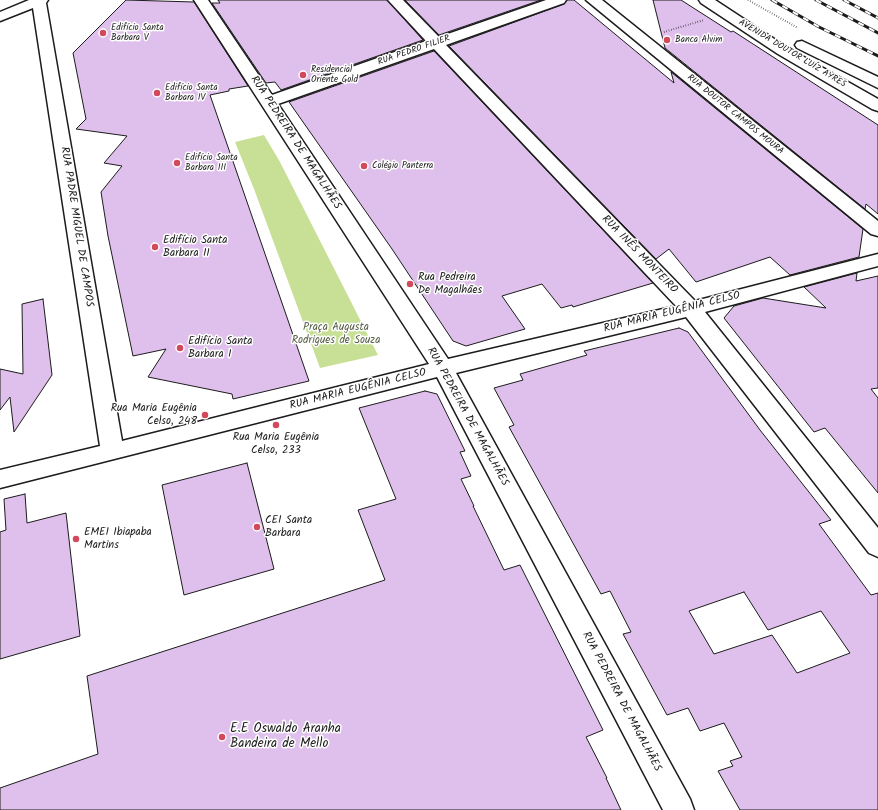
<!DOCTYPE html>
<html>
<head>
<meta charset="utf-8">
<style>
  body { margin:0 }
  canvas { display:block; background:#fff }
</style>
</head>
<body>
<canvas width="878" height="810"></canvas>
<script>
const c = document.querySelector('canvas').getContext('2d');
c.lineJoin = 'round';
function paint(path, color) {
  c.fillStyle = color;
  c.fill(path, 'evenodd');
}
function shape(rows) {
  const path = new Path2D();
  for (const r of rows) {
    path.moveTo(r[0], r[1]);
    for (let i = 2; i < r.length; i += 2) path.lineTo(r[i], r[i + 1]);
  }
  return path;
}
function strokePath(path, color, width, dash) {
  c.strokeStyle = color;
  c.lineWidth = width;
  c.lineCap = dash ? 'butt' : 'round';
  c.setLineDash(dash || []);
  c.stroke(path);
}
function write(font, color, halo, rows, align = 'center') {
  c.font = font + ' Kalam,sans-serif';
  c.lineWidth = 3;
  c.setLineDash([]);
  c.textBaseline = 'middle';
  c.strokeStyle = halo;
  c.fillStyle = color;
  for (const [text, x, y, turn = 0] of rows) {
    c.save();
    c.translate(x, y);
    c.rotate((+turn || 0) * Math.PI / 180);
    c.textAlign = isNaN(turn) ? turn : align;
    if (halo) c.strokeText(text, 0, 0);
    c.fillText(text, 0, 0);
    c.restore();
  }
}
paint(shape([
  [264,135,280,162,378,355,320,368,254,189,235,142]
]), '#c8e096');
const building = shape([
  [126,0,194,2,248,86,229,89,229,91,210,95,309,381,233,399,232,394,148,377,166,349,133,356,108,236,101,192,122,166,104,163,127,136,76,129,86,119,73,53,126,0],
  [218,0,387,0,423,40,281,90,275,82,266,83,212,3,220,3,218,0],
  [405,0,541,0,439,35,405,0],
  [567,0,574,0,674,83,671,72,863,229,859,257,790,275,770,257,696,282,669,249,656,259,449,46,564,4,567,0],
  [653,0,681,0,731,32,733,31,750,42,878,125,878,214,866,204,865,209,665,48,653,0],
  [434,51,653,283,573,307,572,305,561,308,542,284,502,296,525,329,466,346,453,341,392,249,289,102,434,51],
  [857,273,856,281,878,276,878,388,871,389,878,398,878,493,825,428,814,432,724,318,734,306,763,298,826,308,804,287,857,273],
  [43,299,52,375,14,432,10,397,0,410,0,369,23,374,22,304,43,299],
  [679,328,688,332,760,430,831,520,819,524,871,595,878,593,878,810,740,810,718,771,733,766,730,761,742,757,724,723,700,731,688,708,667,715,623,634,631,632,610,591,601,594,509,427,514,425,494,388,523,380,520,374,587,355,584,351,679,328],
  [744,592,768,630,821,611,850,653,797,673,772,635,714,654,689,611,744,592],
  [425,391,437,394,465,451,460,452,471,476,461,479,474,506,473,506,504,570,520,565,603,730,586,737,607,778,606,778,621,810,0,810,0,788,98,754,87,676,385,580,358,510,396,499,359,408,425,391],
  [247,463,274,569,184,595,162,485,247,463],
  [25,494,27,523,66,513,80,636,0,659,0,532,6,530,4,499,25,494]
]);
paint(building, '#dfbfeb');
strokePath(building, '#1c1c1c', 1);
const street = shape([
  [29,0,48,0,46,3,122,441,429,364,194,0,208,0,272,95,426,41,388,0,403,0,439,37,546,0,566,0,564,3,446,45,695,301,878,254,878,266,705,312,878,528,878,557,869,553,686,317,456,373,690,799,694,810,663,810,437,377,0,488,0,470,100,446,33,8,0,21,0,12,29,0],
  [434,49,676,306,448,359,278,104,434,49],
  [586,0,602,0,878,221,878,236,871,234,586,0]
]);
const highway = shape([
  [699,0,715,0,788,48,878,99,878,111,872,109,778,54,701,3,699,0],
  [802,41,878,77,878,88,797,48,795,45,797,42,802,41]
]);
strokePath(street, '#1c1c1c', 3);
strokePath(highway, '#1c1c1c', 3);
strokePath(shape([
  [748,0,798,28],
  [664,32,704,20]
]), '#1c1c1c', 2, [0.5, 2]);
paint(street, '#fff');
paint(highway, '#fff');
const rail = shape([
  [772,0,819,27,878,56],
  [816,0,878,33],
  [844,0,878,18]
]);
strokePath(rail, '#1c1c1c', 3);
strokePath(rail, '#fff', 2, [6]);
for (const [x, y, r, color] of [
  [103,33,4,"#d1495b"],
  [667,40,4,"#d1495b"],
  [303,75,4,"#d1495b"],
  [157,93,4,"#d1495b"],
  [177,163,4,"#d1495b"],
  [364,166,4,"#d1495b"],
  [155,247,4,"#d1495b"],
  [410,284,4,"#d1495b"],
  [180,348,4,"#d1495b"],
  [205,415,4,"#d1495b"],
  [276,425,4,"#d1495b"],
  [257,527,4,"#d1495b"],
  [76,539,4,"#d1495b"],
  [222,737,4,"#d1495b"]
]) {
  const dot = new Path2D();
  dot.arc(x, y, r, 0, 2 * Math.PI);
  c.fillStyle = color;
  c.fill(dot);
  strokePath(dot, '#fff', 1.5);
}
write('9px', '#1c1c1c', '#fff', [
  ["Edifício Santa",111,28],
  ["Barbara V",111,38],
  ["Banca Alvim",675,40],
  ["Residencial",311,70],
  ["Oriente Gold",311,80],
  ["Edifício Santa",165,88],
  ["Barbara IV",165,98],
  ["Edifício Santa",185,158],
  ["Barbara III",185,168],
  ["Colégio Panterra",372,166]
], 'left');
write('9px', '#1c1c1c', '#fff', [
  ["RUA PEDRO FILIER",414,51,-19],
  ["AVENIDA DOUTOR LUÍZ AYRES",792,54,31],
  ["RUA DOUTOR CAMPOS MOURA",735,115,39]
]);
write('11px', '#1c1c1c', '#fff', [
  ["RUA PEDREIRA DE MAGALHÃES",295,143,57],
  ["RUA PADRE MIGUEL DE CAMPOS",76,227,81],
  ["RUA INÊS MONTEIRO",639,255,46],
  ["RUA MARIA EUGÊNIA CELSO",672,313,-14],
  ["RUA MARIA EUGÊNIA CELSO",358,390,-14],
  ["RUA PEDREIRA DE MAGALHÃES",467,417,61],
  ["RUA PEDREIRA DE MAGALHÃES",621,702,62]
]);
write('11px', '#1c1c1c', '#fff', [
  ["Edifício Santa",163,241],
  ["Barbara II",163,254],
  ["Rua Pedreira",418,278],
  ["De Magalhães",418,291],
  ["Edifício Santa",188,342],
  ["Barbara I",188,355],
  ["Rua Maria Eugênia",197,409,"right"],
  ["Celso, 248",197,422,"right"],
  ["Rua Maria Eugênia",276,438,"center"],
  ["Celso, 233",276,451,"center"],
  ["CEI Santa",265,521],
  ["Barbara",265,534],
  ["EMEI Ibiapaba",84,533],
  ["Martins",84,546]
], 'left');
write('11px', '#586147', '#fff', [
  ["Praça Augusta",336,328],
  ["Rodrigues de Souza",336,341]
]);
write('13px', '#1c1c1c', '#fff', [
  ["E.E Oswaldo Aranha",230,730],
  ["Bandeira de Mello",230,745]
], 'left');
</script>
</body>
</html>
